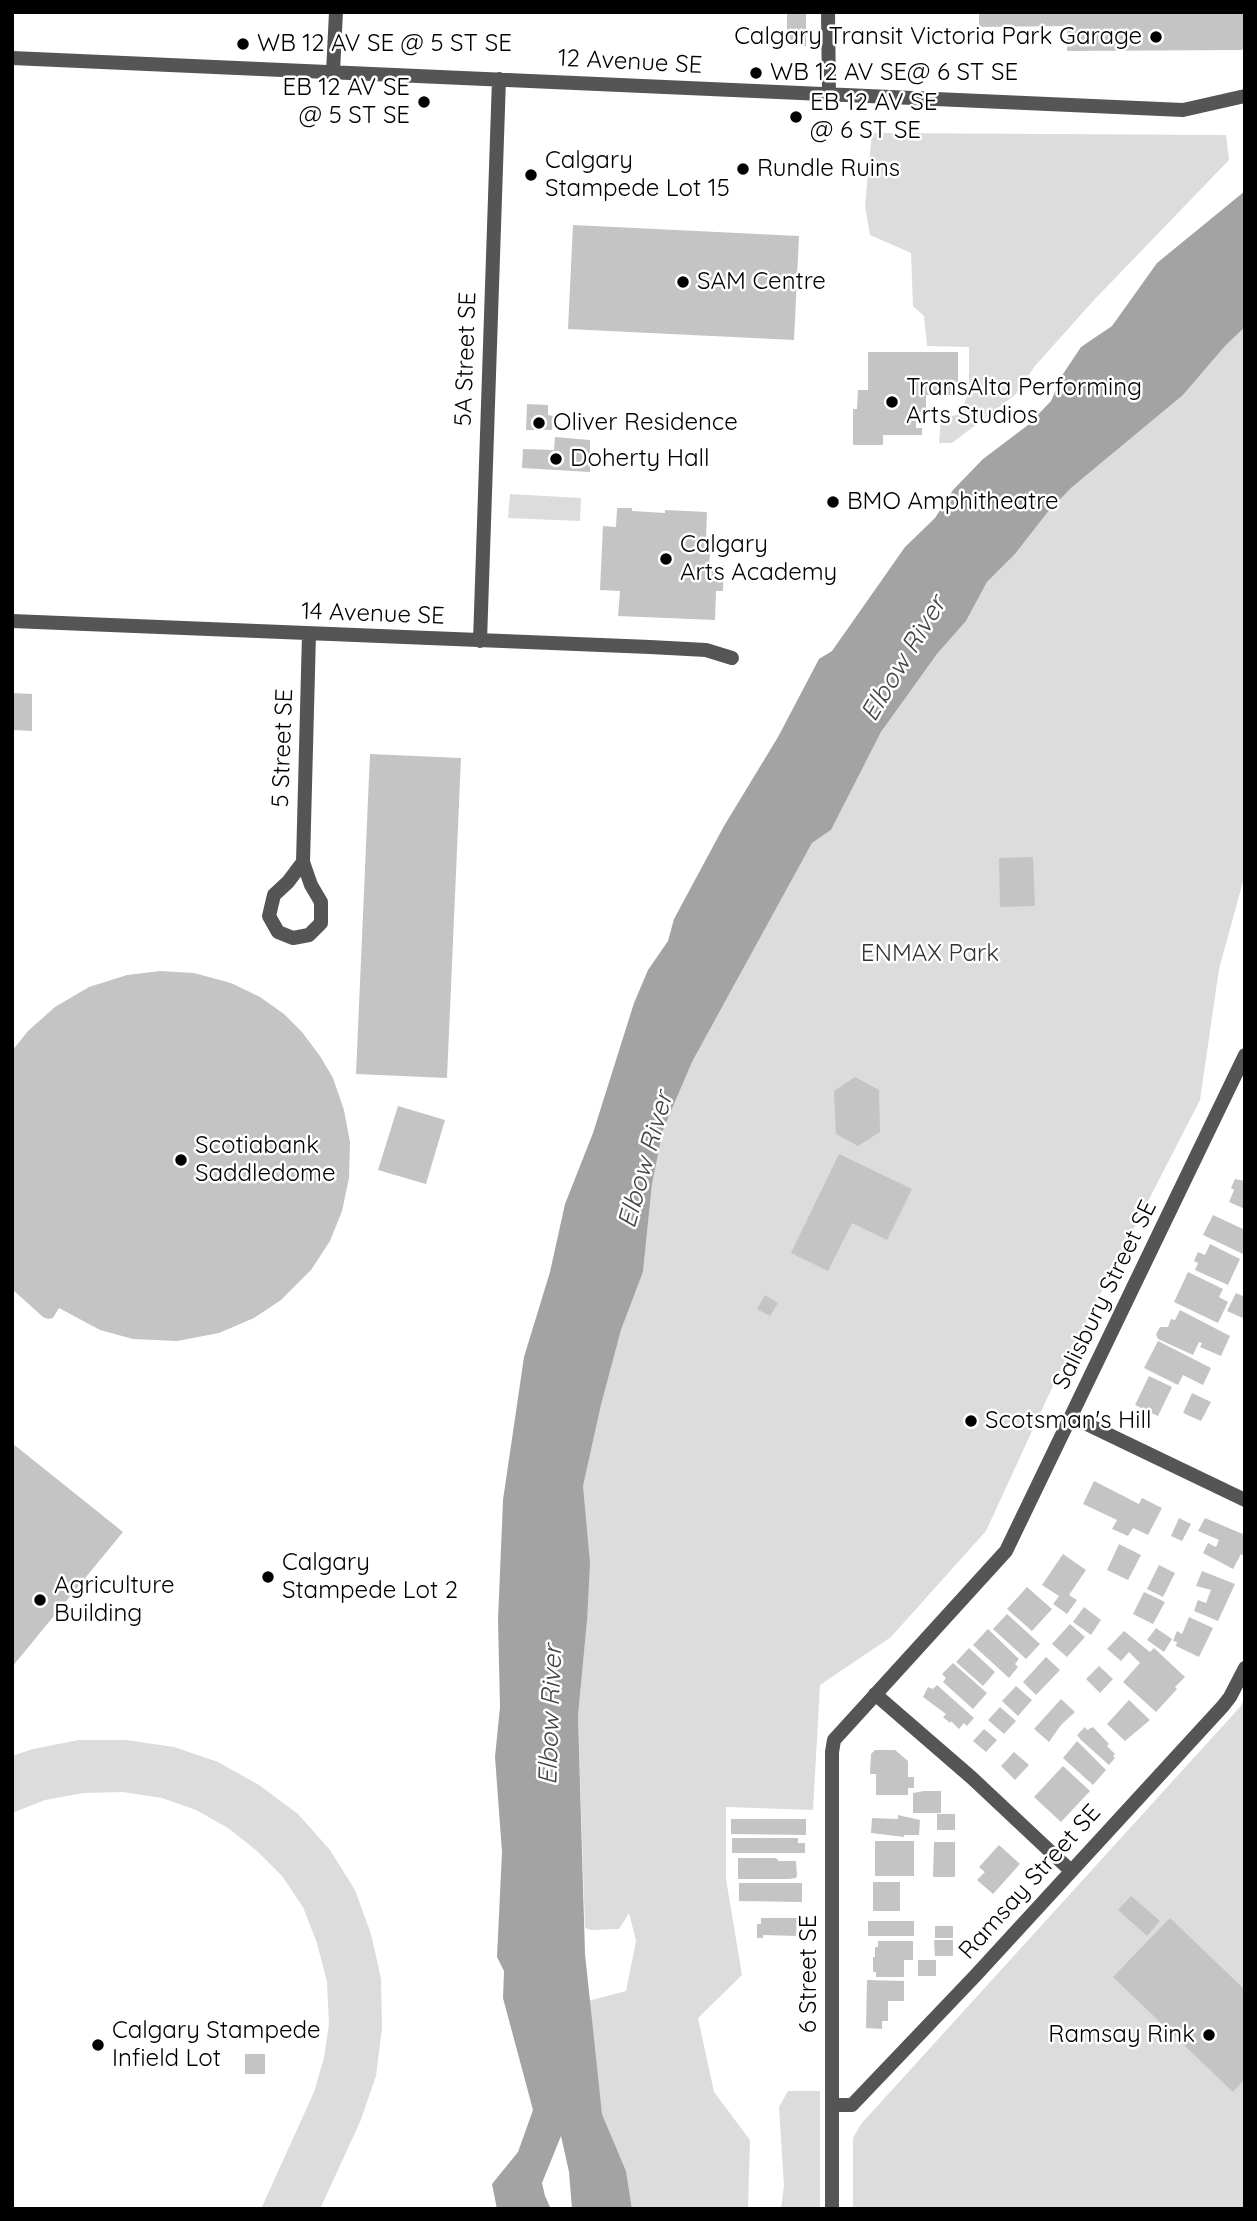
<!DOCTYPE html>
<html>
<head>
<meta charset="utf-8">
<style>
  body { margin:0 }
  #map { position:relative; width:1257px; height:2221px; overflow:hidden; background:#fff; font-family:Quicksand,sans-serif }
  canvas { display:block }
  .frame { position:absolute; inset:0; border:14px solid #000; pointer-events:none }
</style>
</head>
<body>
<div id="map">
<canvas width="1257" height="2221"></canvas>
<div class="frame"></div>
</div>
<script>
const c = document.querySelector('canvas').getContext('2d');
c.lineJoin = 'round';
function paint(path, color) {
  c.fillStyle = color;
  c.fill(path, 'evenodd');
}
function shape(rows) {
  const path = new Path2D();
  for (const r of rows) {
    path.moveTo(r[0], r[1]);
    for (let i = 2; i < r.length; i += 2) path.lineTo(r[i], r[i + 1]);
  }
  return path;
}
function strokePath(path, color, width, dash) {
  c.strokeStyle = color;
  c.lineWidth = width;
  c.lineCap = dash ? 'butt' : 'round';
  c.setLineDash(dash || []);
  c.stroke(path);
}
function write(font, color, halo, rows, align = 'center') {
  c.font = font + ' Quicksand,sans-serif';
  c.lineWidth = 5;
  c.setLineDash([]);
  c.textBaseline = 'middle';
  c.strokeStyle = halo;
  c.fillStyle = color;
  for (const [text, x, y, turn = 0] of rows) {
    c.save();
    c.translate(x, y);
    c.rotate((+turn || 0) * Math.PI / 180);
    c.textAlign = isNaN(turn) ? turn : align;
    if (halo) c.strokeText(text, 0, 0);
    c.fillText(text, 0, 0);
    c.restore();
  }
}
paint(shape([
  [872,133,1226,135,1229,160,1094,300,1035,366,1015,395,952,443,939,443,941,419,959,414,969,393,969,347,927,346,924,316,913,306,911,253,870,235,865,206],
  [1245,327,1245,874,1219,969,1200,1100,1051,1390,986,1531,891,1637,820,1685,813,1810,726,1807,726,1879,742,1975,698,2018,714,2092,750,2140,748,2209,632,2209,626,2171,602,2114,588,2001,626,1991,636,1941,629,1913,619,1929,591,1930,585,1928,578,1716,587,1621,583,1485,601,1405,621,1330,643,1272,652,1184,663,1130,692,1062,812,843,831,830,881,732,937,654,966,621,987,582,1015,554,1047,513,1071,488,1183,395,1225,346],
  [510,494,581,498,580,521,508,518],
  [1245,1698,1245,2209,853,2209,853,2138,861,2124,1240,1707],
  [79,1740,126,1740,174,1747,218,1762,259,1785,298,1814,330,1850,355,1890,371,1934,381,1979,382,2028,376,2076,360,2122,320,2209,261,2209,314,2092,324,2058,329,2024,327,1982,317,1943,303,1907,282,1876,257,1851,228,1828,196,1810,162,1798,123,1792,83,1793,45,1800,12,1813,12,1756,33,1749],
  [788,2091,820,2091,820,2209,781,2209,784,2186,779,2107]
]), '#dcdcdc');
paint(shape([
  [1245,191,1245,327,1225,346,1183,395,1071,488,1047,513,1015,554,987,582,966,621,937,654,881,732,831,830,812,843,692,1062,663,1130,652,1184,643,1272,621,1330,601,1405,583,1486,590,1563,587,1621,578,1716,585,1954,602,2114,626,2171,632,2209,572,2209,569,2172,561,2136,542,2183,545,2196,551,2209,497,2209,492,2184,518,2152,533,2110,503,1998,504,1971,497,1957,502,1852,495,1757,500,1707,498,1620,503,1500,524,1357,550,1272,565,1204,593,1133,634,1003,648,970,668,941,674,919,724,826,778,737,819,659,832,651,905,547,935,518,953,490,983,459,1028,425,1051,401,1063,374,1081,347,1112,326,1157,263]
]), '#a3a3a3');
paint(shape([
  [787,12,806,12,806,46,787,45],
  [979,12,1245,12,1245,47,1242,50,1067,51,1067,26,979,27],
  [573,225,799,236,794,340,568,329],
  [868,352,958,352,958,395,926,395,926,412,916,412,916,428,922,428,922,435,883,435,883,445,853,445,853,409,857,409,858,390,868,390],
  [527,404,548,405,548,415,553,416,552,430,526,430],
  [555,437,590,440,590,472,522,468,523,449,554,450],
  [617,508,632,508,632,511,665,513,665,510,707,512,706,538,711,538,709,569,719,569,720,565,724,565,723,591,716,591,715,620,618,616,620,591,600,590,603,526,616,527],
  [12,693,32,694,32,731,12,730],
  [370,754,461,758,447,1078,356,1074],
  [1033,857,1035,906,1000,907,999,858],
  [160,971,194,973,231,983,260,997,284,1014,302,1032,320,1056,333,1078,344,1110,350,1142,349,1178,342,1211,330,1241,311,1270,281,1300,254,1318,219,1333,177,1341,133,1339,100,1330,59,1308,53,1318,48,1319,43,1317,12,1289,12,1051,28,1031,55,1007,89,987,127,975],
  [855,1077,879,1090,880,1132,858,1146,836,1134,834,1091],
  [398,1106,445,1120,426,1184,378,1170],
  [839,1154,912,1189,887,1240,852,1223,828,1271,791,1253],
  [1235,1179,1245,1181,1245,1209,1229,1202,1234,1190,1231,1188],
  [1213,1215,1245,1230,1243,1254,1203,1235],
  [1210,1244,1240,1259,1228,1285,1195,1270,1198,1263,1194,1261,1198,1252,1205,1255],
  [1188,1272,1223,1289,1219,1297,1228,1302,1218,1323,1174,1302],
  [1236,1293,1245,1297,1245,1319,1227,1311],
  [765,1295,778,1303,770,1316,757,1309],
  [1180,1310,1230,1336,1221,1356,1200,1347,1202,1343,1199,1342,1193,1355,1158,1339,1156,1334,1160,1327,1168,1327,1171,1319,1175,1320],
  [1158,1341,1211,1368,1203,1385,1183,1375,1178,1385,1144,1368],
  [1149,1376,1172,1387,1158,1416,1135,1405],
  [1192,1393,1211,1402,1201,1421,1183,1413],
  [12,1443,123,1532,12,1667],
  [1094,1481,1139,1504,1142,1498,1162,1508,1148,1535,1133,1528,1128,1536,1112,1529,1117,1520,1083,1504],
  [1179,1518,1191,1524,1182,1541,1171,1536],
  [1205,1518,1245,1535,1245,1556,1241,1554,1233,1569,1203,1553,1208,1543,1216,1547,1219,1540,1198,1531],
  [1119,1544,1141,1555,1128,1580,1107,1570],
  [1063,1554,1086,1570,1069,1595,1077,1600,1067,1614,1053,1604,1059,1596,1042,1585],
  [1159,1565,1175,1573,1163,1597,1147,1589],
  [1202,1571,1235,1584,1218,1621,1194,1611,1198,1600,1206,1603,1211,1590,1196,1586],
  [1027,1587,1052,1609,1032,1631,1007,1609],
  [1144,1592,1165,1602,1153,1624,1133,1614],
  [1084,1607,1101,1620,1091,1635,1073,1622],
  [1007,1614,1040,1644,1026,1659,993,1629],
  [1189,1617,1213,1628,1199,1657,1176,1646,1177,1642,1173,1641,1177,1631,1182,1634],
  [1070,1624,1085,1637,1067,1657,1052,1644],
  [1156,1628,1172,1639,1164,1652,1147,1640],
  [988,1629,1019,1659,1015,1664,1018,1667,1009,1678,973,1645],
  [1124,1631,1150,1652,1154,1648,1185,1677,1175,1687,1177,1689,1156,1712,1123,1682,1140,1663,1129,1652,1121,1661,1107,1649],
  [969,1648,995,1672,983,1686,956,1662],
  [1046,1657,1060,1670,1036,1695,1023,1682],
  [953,1663,987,1693,973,1709,943,1682,946,1678,942,1674],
  [1099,1666,1113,1679,1100,1693,1086,1679],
  [937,1685,974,1718,967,1726,964,1723,959,1729,951,1721,950,1723,943,1717,946,1714,923,1697,928,1687,933,1689],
  [1016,1686,1032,1700,1018,1716,1002,1701],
  [1061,1699,1075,1712,1061,1725,1049,1742,1034,1729],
  [1129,1700,1150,1720,1125,1741,1107,1724],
  [1000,1707,1016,1721,1004,1734,988,1720],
  [1085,1727,1087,1730,1093,1727,1109,1744,1107,1746,1115,1754,1113,1756,1115,1758,1109,1765,1081,1740,1077,1735],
  [984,1729,997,1740,986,1752,973,1741],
  [1077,1741,1106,1770,1093,1785,1063,1758],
  [875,1750,895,1750,908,1761,908,1777,914,1777,914,1788,908,1788,908,1795,876,1795,876,1774,870,1774,871,1754],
  [1014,1752,1029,1765,1015,1780,1001,1766],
  [1063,1766,1090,1791,1061,1822,1034,1797],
  [924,1791,941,1791,941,1813,913,1813,913,1793],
  [937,1814,955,1814,955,1830,937,1830],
  [898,1815,920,1820,919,1835,904,1835,904,1837,871,1833,872,1818,898,1819],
  [731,1819,806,1819,806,1835,731,1834],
  [732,1838,798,1838,798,1843,805,1843,805,1853,732,1853],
  [875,1841,914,1841,914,1876,875,1876],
  [934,1842,955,1842,955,1877,933,1877],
  [999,1845,1020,1864,993,1894,977,1880,985,1872,979,1867],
  [738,1858,776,1858,779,1861,796,1861,797,1875,796,1878,788,1879,738,1879],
  [873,1882,900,1882,900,1911,873,1911],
  [739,1883,802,1883,802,1902,739,1901],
  [1131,1896,1160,1921,1147,1936,1118,1910],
  [761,1918,797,1918,796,1936,763,1935,763,1938,757,1938,757,1924,761,1924],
  [1170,1918,1245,1990,1245,2079,1233,2092,1113,1977],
  [868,1921,914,1921,914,1936,868,1936],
  [935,1926,953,1926,953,1938,935,1938],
  [934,1940,953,1940,953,1956,935,1956],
  [878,1941,913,1941,913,1960,904,1960,904,1977,876,1977,876,1972,873,1972,873,1957,875,1957,875,1947,878,1947],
  [918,1960,936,1960,936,1976,918,1976],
  [867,1980,904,1981,904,2001,888,2001,888,2021,882,2021,882,2029,866,2028],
  [245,2054,265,2054,265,2074,245,2074]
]), '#c4c4c4');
strokePath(shape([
  [828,12,829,94],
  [12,58,1183,110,1245,96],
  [333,72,336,12],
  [12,621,650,647,706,650,732,658],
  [480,641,499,79],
  [303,862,288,882,274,895,269,916,278,932,293,938,309,935,321,923,321,902,311,885,303,862,309,634],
  [1072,1417,1245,1500],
  [875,1694,972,1778,1070,1870],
  [832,2105,852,2105,976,1975,1223,1706,1230,1697,1245,1668],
  [832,2209,832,1752,834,1740,1006,1551,1245,1055]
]), '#555', 14);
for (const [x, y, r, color] of [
  [1156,37,7,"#000"],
  [243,44,7,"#000"],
  [756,73,7,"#000"],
  [424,102,7,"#000"],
  [796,117,7,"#000"],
  [743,169,7,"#000"],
  [531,175,7,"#000"],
  [683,282,7,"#000"],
  [892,402,7,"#000"],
  [539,423,7,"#000"],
  [556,459,7,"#000"],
  [833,502,7,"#000"],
  [666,559,7,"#000"],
  [181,1160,7,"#000"],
  [971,1421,7,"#000"],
  [268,1577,7,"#000"],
  [40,1600,7,"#000"],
  [1209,2035,7,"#000"],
  [98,2045,7,"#000"]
]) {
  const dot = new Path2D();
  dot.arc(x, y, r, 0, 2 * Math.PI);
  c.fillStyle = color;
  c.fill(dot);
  strokePath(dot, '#fff', 2.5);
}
write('24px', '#000', '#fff', [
  ["Calgary Transit Victoria Park Garage",1142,37,"right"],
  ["WB 12 AV SE @ 5 ST SE",257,44],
  ["WB 12 AV SE@ 6 ST SE",770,73],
  ["EB 12 AV SE",410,88,"right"],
  ["@ 5 ST SE",410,116,"right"],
  ["EB 12 AV SE",810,103],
  ["@ 6 ST SE",810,131],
  ["Calgary",545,161],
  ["Stampede Lot 15",545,189],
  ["Rundle Ruins",757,169],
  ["SAM Centre",697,282],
  ["TransAlta Performing",906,388],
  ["Arts Studios",906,416],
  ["Oliver Residence",553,423],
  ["Doherty Hall",570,459],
  ["BMO Amphitheatre",847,502],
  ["Calgary",680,545],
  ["Arts Academy",680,573],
  ["Scotiabank",195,1146],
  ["Saddledome",195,1174],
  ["Scotsman's Hill",985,1421],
  ["Calgary",282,1563],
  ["Stampede Lot 2",282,1591],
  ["Agriculture",54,1586],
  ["Building",54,1614],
  ["Calgary Stampede",112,2031],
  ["Infield Lot",112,2059],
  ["Ramsay Rink",1195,2035,"right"]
], 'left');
write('24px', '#000', '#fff', [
  ["12 Avenue SE",630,62,3],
  ["5A Street SE",466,359,-88],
  ["14 Avenue SE",373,614,2],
  ["5 Street SE",283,748,-88],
  ["Salisbury Street SE",1105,1295,-64],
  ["Ramsay Street SE",1030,1882,-48],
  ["6 Street SE",809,1974,-90]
]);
write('24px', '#333', '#fff', [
  ["ENMAX Park",930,954]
]);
write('italic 26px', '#444', '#fff', [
  ["Elbow River",904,659,-59],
  ["Elbow River",646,1160,-74],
  ["Elbow River",551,1715,-88]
]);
</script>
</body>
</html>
